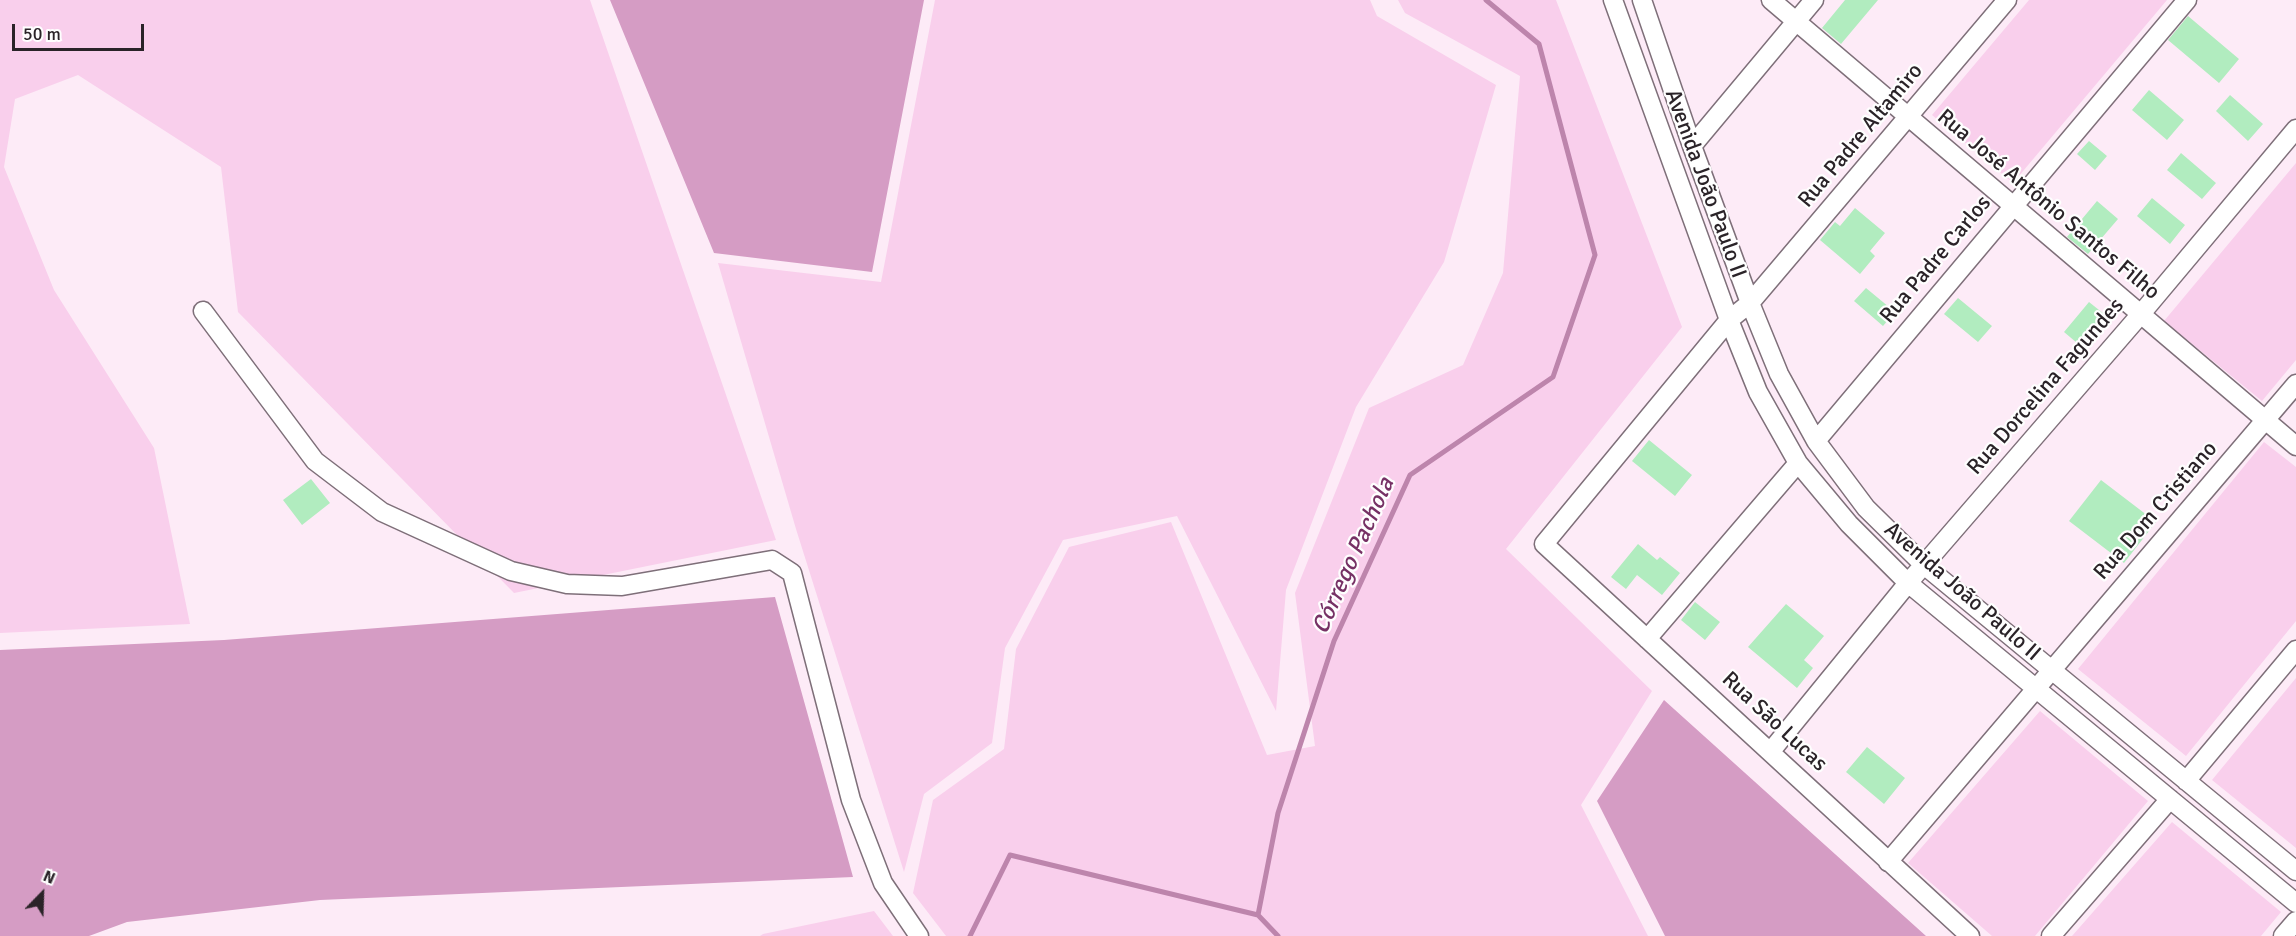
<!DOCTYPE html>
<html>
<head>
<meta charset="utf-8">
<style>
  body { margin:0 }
  #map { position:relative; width:2296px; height:936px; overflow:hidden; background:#fdebf7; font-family:Signika,sans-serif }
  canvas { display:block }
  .north { position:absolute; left:12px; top:864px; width:60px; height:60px; -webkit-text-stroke:4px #fefefe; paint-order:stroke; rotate:23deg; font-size:16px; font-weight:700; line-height:24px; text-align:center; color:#2a2328 }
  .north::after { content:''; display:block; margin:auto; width:21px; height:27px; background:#2a2328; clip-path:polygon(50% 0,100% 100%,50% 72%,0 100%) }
  .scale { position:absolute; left:12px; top:24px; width:132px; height:27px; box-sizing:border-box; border:3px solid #2a2328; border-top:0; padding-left:8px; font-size:18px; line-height:21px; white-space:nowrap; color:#2a2328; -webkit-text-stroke:4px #fefefe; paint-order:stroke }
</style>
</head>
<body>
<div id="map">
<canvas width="2296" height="936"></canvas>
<div class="north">N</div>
<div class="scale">50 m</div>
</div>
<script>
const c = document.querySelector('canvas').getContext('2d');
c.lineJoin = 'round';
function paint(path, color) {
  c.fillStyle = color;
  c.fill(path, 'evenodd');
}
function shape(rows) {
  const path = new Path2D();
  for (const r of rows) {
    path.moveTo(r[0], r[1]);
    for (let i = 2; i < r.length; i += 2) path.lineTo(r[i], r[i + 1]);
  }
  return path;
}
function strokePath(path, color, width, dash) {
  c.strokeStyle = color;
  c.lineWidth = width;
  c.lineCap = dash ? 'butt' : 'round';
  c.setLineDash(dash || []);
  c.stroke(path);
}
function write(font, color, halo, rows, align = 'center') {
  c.font = font + ' Signika,sans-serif';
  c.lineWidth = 4.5;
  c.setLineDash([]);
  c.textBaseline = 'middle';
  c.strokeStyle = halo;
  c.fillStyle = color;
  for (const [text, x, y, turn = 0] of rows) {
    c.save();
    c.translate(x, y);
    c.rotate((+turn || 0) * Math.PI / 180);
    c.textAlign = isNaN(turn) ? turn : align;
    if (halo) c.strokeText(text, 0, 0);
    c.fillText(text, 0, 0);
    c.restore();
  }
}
paint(shape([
  [0,0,590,0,776,540,514,593,238,312,221,167,78,75,15,99,4,167,54,290,154,448,190,624,0,633],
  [935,0,1370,0,1377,16,1496,85,1444,262,1356,407,1286,590,1276,711,1177,516,1063,540,1005,648,992,743,924,794,904,872,796,529,718,263,881,282],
  [1398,0,1556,0,1682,327,1506,549,1652,691,1581,805,1648,936,946,936,913,893,933,800,1004,749,1016,649,1069,547,1171,522,1267,755,1315,746,1295,593,1369,408,1463,365,1503,273,1520,76,1405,13],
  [2029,0,2167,0,2013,183,1932,115],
  [2296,163,2296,360,2262,401,2164,321],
  [2264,442,2296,467,2296,621,2186,756,2078,669],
  [2296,678,2296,848,2212,780],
  [2040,711,2148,801,2035,936,1992,936,1908,863],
  [2172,822,2281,912,2261,936,2072,936],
  [874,911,893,936,760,936,763,934]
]), '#f9cfec');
paint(shape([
  [610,0,924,0,872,272,714,253],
  [775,597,853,877,320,900,127,922,89,936,0,936,0,650,224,640],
  [1664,700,1926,936,1665,936,1597,801]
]), '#d59cc4');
strokePath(shape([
  [1258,915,1278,813,1334,641,1410,475,1553,377,1595,255,1539,44,1486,0],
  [1258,915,1278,936],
  [970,936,1010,855,1258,915]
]), '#bd85ac', 5);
paint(shape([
  [1845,0,1878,0,1841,44,1822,28],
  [2188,16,2239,59,2219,83,2168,40],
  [2149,90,2184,120,2167,140,2132,110],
  [2230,95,2263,124,2248,141,2216,111],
  [2089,141,2107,156,2095,170,2077,154],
  [2181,153,2216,183,2202,199,2167,170],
  [2152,198,2185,225,2170,244,2137,216],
  [2097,201,2118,219,2088,254,2067,237],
  [1855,208,1885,233,1870,251,1875,256,1860,274,1820,240,1835,222,1840,226],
  [1866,288,1895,312,1883,326,1854,301],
  [1958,298,1992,326,1978,342,1944,314],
  [2089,302,2109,318,2083,348,2064,332],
  [1649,440,1692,475,1675,496,1632,461],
  [311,479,330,503,302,525,283,500],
  [2101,480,2156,522,2124,563,2069,521],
  [1638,544,1657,560,1660,557,1680,573,1662,595,1637,575,1626,589,1611,577],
  [1695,602,1720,622,1705,640,1681,620],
  [1786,604,1824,636,1804,660,1813,668,1797,688,1748,647],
  [1867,747,1905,778,1884,804,1846,772]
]), '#b1ecbf');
const minor = shape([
  [1613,0,1729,320,1758,392,1798,463,1849,524,1908,583,2296,903],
  [1642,0,1692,146,1750,303,1779,374,1816,441,1866,508,1924,565,2296,871],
  [1771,0,2296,446],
  [1692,146,1814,0],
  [203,311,315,461,382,512,511,571,567,584,622,586,772,560,792,573,851,800,883,883,919,936],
  [1816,441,2187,0],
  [1647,639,1798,463],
  [1771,751,1908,583,2140,315,2296,129],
  [2186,781,2296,650],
  [1888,862,2296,384],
  [1970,936,1544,544,1729,320,1750,303,2007,0],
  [2051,936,2170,799],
  [2283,936,2296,921]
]);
strokePath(minor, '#7e6f79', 21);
strokePath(minor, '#fff', 18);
write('22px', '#2a2328', '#fefefe', [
  ["Rua Padre Altamiro",1861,136,-50],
  ["Avenida João Paulo II",1705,184,70],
  ["Rua José Antônio Santos Filho",2048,205,40],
  ["Rua Padre Carlos",1936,260,-50],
  ["Rua Dorcelina Fagundes",2046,387,-49],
  ["Rua Dom Cristiano",2156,511,-49],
  ["Avenida João Paulo II",1962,592,41],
  ["Rua São Lucas",1774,722,43]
]);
write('italic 24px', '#763165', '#fefefe', [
  ["Córrego Pachola",1354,556,-66]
]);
</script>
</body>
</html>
